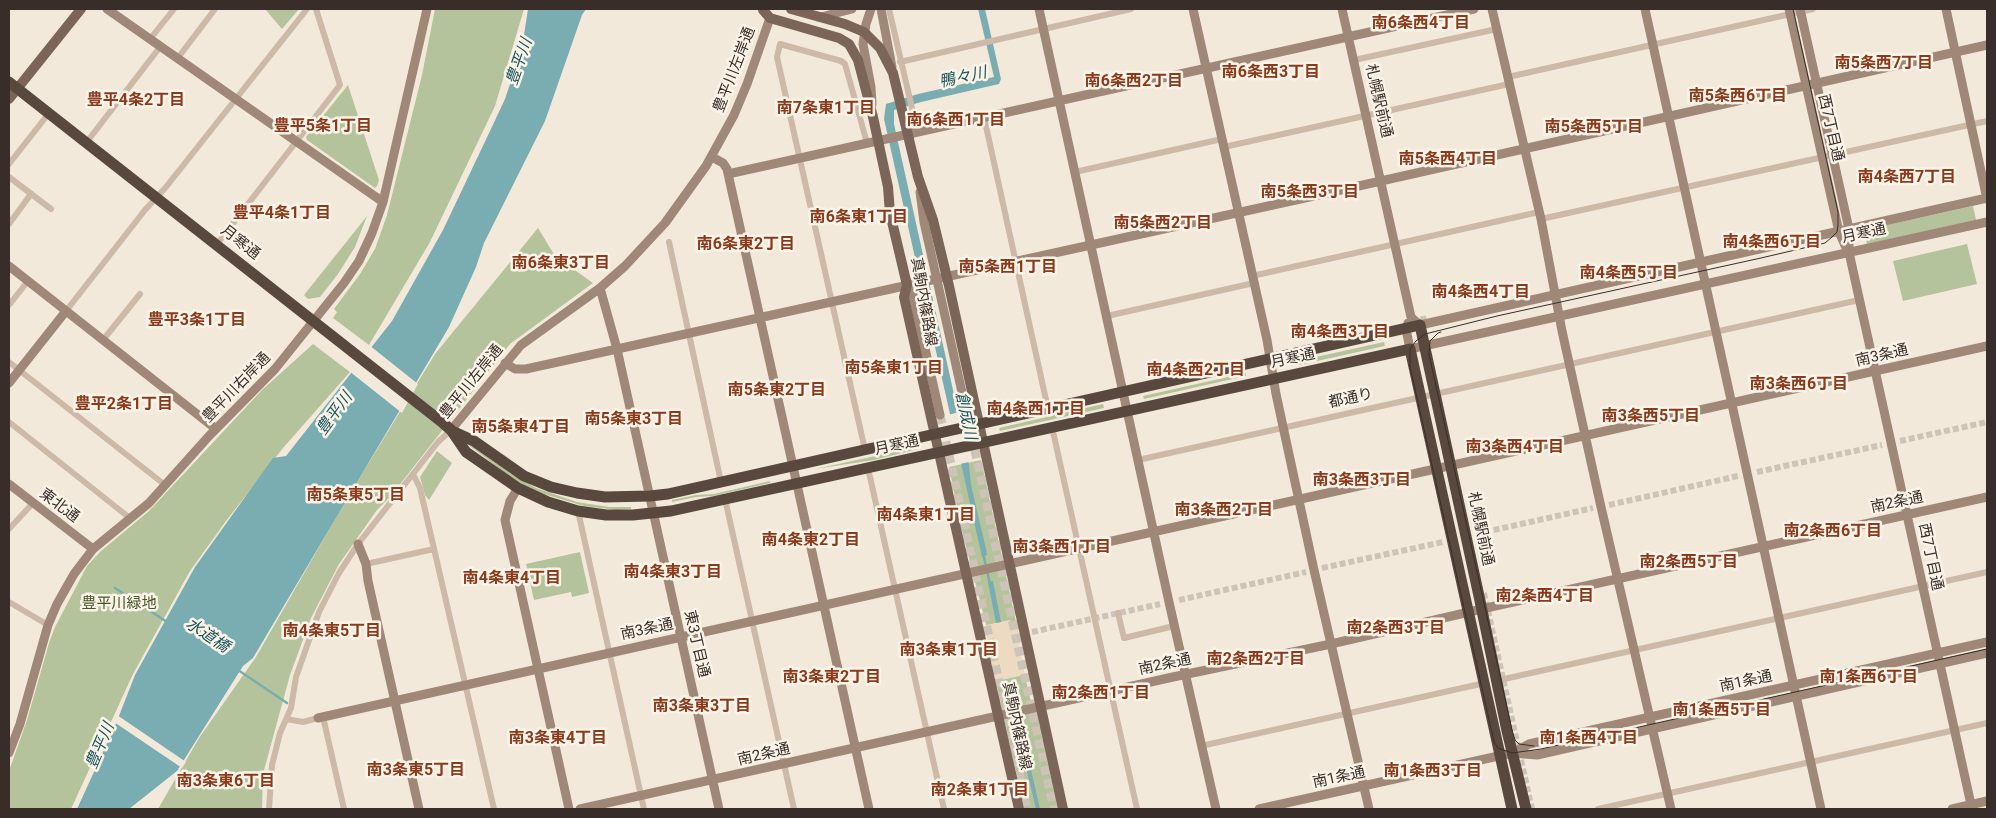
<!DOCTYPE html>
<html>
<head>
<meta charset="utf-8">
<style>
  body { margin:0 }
  #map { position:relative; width:1996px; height:818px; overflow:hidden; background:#f3e9db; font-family:Roboto,sans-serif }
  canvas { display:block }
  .frame { position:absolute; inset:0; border:10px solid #382d28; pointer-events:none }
</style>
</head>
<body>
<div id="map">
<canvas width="1996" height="818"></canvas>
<div class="frame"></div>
</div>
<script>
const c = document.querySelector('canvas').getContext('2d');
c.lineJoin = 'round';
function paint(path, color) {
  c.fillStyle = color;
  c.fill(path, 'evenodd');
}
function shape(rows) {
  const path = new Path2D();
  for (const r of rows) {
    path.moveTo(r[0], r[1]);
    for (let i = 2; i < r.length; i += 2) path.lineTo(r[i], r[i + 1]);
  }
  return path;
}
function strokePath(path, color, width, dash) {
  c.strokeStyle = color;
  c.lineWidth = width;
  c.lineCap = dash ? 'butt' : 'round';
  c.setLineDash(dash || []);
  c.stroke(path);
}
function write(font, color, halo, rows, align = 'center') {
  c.font = font + ' Roboto,"Noto Sans JP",sans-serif';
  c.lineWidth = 5;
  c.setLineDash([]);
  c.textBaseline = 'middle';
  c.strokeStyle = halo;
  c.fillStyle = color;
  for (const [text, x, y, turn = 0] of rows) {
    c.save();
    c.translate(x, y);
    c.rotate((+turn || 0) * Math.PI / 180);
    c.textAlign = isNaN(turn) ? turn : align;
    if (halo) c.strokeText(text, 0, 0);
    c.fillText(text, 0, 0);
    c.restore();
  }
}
paint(shape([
  [265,9,299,9,282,29],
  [435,9,524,9,495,106,430,242,369,345,333,318,337,312,334,309,360,274,375,249,387,215,422,75],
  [348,85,379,180,377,186,375,188,307,140,306,137],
  [1973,206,1976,220,1867,244,1864,230],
  [367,216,355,247,338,274,320,297,308,299,304,295],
  [538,228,555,256,593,283,510,344,390,497,377,510,339,564,311,618,290,675,263,774,262,809,158,809,199,738,256,657,342,507,435,354],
  [1967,244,1977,284,1903,301,1893,261],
  [1384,342,1385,346,1299,365,1298,361],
  [313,344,350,372,283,448,226,521,190,571,133,674,71,809,9,809,9,771,27,720,49,643,55,627,87,566,101,551,149,511,262,390],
  [1246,373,1246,376,1144,399,1143,396],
  [1103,404,1104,408,1000,431,999,428],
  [468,440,511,474,536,488,577,502,609,507,631,507,631,509,617,510,584,506,544,494,524,485,504,472,466,443],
  [917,447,918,449,874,460,815,469],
  [437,451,452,463,429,500,425,495,420,477],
  [981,460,1018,631,1020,654,1030,698,1038,719,1058,809,1024,809,989,650,986,624,961,527,949,467],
  [770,481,770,483,713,496,696,497,672,502,672,500,696,495,714,494],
  [580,552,589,593,572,597,571,592,534,600,526,564]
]), '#b4c39b');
paint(shape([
  [1010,620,1011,623,1016,622,1025,675,996,681,989,650,986,625]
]), '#ecdbc2');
paint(shape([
  [528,9,586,9,582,15,545,121,484,243,476,267,449,327,253,658,243,666,177,771,129,809,77,809,115,726,135,675,195,567,273,458,286,456,392,321,443,230,490,131,505,99,522,48],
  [978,9,985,9,1001,79,999,84,921,102,894,110,894,124,957,408,969,465,971,485,986,549,987,555,982,557,884,119,886,104,918,94,994,77],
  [993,581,1001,622,996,623,988,582],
  [1023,724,1032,774,1040,809,1036,809,1017,729,1017,725]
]), '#79adb1');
paint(shape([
  [369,345,418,384,402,413,349,371],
  [959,412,969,462,960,464,948,415],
  [117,715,186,762,182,768,114,722]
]), '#f3e9db');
strokePath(shape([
  [983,553,990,584],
  [115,588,167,622],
  [238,670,287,703],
  [1014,699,1019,728]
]), '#79adb1', 2.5);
strokePath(shape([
  [1423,316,1425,327],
  [1900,441,1987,422],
  [1757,472,1882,445],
  [1609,505,1738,476],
  [1476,534,1593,508],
  [1322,568,1443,542],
  [1484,593,1532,809],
  [1179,600,1306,572],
  [1032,632,1160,604]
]), '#cec3b7', 6, [6, 3]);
strokePath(shape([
  [966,410,1054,809],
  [940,415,1027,809]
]), '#cec3b7', 9, [9, 4.5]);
strokePath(shape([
  [889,9,915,121,909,135],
  [150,39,174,9],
  [177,59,215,9],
  [1354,60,1497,29],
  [900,62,1131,9],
  [1508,77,1813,9],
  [984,117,1048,409],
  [86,143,160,47],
  [1224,147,1509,84],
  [9,164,49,113],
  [1075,172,1222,139],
  [9,177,51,209],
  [1541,219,1987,121],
  [9,224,31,194],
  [669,242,721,482],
  [217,244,340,85,316,9],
  [1252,276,1539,212],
  [9,305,28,281],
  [66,311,145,210,166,187,307,9],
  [1107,316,1254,283],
  [103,340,140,294],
  [9,362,165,485],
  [9,422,131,519],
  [1052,427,1137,809],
  [865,450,777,57,780,44,841,61,845,64,867,143],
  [1138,460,1859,300],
  [868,468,944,809],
  [413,474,420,488,494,809],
  [725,499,794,809],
  [578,511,644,809],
  [9,529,33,503],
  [366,564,434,549],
  [9,602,48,625],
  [1118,613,1124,638,1174,626],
  [1495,681,1987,572],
  [323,717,344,809],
  [286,719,303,722,318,718],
  [1201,746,1485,683],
  [269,809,272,765,280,733,291,708,296,677,319,612,339,573,358,544,438,442,451,430],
  [1598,809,1987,723]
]), '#ccb9a7', 6);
strokePath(shape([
  [107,9,383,202],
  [871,9,866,24,863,44,871,87,872,104],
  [881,9,892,67],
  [1039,9,1169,602,1216,809],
  [1193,9,1267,340,1276,394,1314,570,1369,809],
  [1342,9,1411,317,1420,325,1987,198],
  [1492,9,1541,219,1562,331,1601,507,1671,809],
  [1645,9,1821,809],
  [1789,9,1839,232,1847,250],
  [1800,9,1849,229,1849,252,1852,266,1972,809],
  [1946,9,1987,199],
  [821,17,852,9],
  [712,157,723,163,727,169,869,809],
  [728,174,1474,9],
  [920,192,924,222,966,410],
  [9,266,216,429],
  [907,285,913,295,940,415],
  [600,288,617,349,719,809],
  [1408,323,1406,329,1410,349,1987,222],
  [505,363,515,369,526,369,1314,196,1987,45],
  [9,383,66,311],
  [451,430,521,345,600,288,625,266,665,223,706,166,734,115,747,84,770,18],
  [9,484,93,549],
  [518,488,510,501,505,520,569,809],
  [358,544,366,564,368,581,419,809],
  [318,718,1987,346],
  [9,753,20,724,48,625,57,604,74,574,93,549,149,503,209,436,275,369,344,283,359,261,372,233,383,202,427,9],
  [1513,753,1529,744,1987,642],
  [580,809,1173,677,1331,644,1495,606,1987,497],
  [1259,809,1512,753,1537,755,1987,653],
  [1952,809,1987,801]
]), '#a08878', 9);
strokePath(shape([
  [791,9,845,24,864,32,880,48,893,73,918,177,933,220,949,286,1063,809],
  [763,10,770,18,839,38,849,44,858,60,873,117,888,187,890,213,907,285,904,297,1019,809],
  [9,99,81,9]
]), '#7a6558', 10);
strokePath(shape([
  [9,82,443,423,451,430,466,452,518,488,548,502,578,511,606,515,633,515,671,511,1410,349,1512,809],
  [452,431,474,441,524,476,551,487,577,493,605,497,650,496,668,494,1420,325,1479,596,1507,731,1526,809]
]), '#59483e', 11);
strokePath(shape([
  [1793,9,1838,212,1838,225,1837,232,1832,237,1825,243,1761,258,1497,316,1425,334,1416,341,1410,349,1410,367,1417,398,1494,742,1498,748,1512,753,1541,749,1987,649],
  [1441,332,1438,333,1430,341,1429,354,1512,730,1515,740,1519,744,1534,746]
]), '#382d28', 1);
write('15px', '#382d28', '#faf3e8', [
  ["豊平川左岸通",735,70,-69],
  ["札幌駅前通",1378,101,77],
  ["西7丁目通",1830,128,77],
  ["月寒通",1864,234,-12],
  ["月寒通",240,243,38],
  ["真駒内篠路線",923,302,80],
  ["南3条通",1882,356,-13],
  ["月寒通",1293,359,-12],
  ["豊平川左岸通",472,382,-51],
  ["豊平川右岸通",237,388,-46],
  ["都通り",1351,399,-12],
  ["月寒通",897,446,-12],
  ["南2条通",1897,503,-12],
  ["東北通",59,506,37],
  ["札幌駅前通",1480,529,78],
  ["西7丁目通",1930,557,78],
  ["南3条通",647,630,-12],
  ["東3丁目通",696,644,77],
  ["南2条通",1165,665,-12],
  ["南1条通",1746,682,-12],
  ["真駒内篠路線",1016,726,78],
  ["南2条通",764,755,-13],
  ["南1条通",1339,778,-12]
]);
write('15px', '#45572a', '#faf3e8', [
  ["豊平川緑地",119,604]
]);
write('bold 16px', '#8a3b1d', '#faf3e8', [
  ["南6条西4丁目",1421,24],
  ["南5条西7丁目",1884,64],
  ["南6条西3丁目",1271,73],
  ["南6条西2丁目",1134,82],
  ["南5条西6丁目",1738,97],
  ["豊平4条2丁目",136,101],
  ["南7条東1丁目",826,109],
  ["南6条西1丁目",956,121],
  ["豊平5条1丁目",323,127],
  ["南5条西5丁目",1594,128],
  ["南5条西4丁目",1448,160],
  ["南4条西7丁目",1907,178],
  ["南5条西3丁目",1310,193],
  ["豊平4条1丁目",282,214],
  ["南6条東1丁目",859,218],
  ["南5条西2丁目",1163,224],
  ["南4条西6丁目",1772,243],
  ["南6条東2丁目",746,245],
  ["南6条東3丁目",561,264],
  ["南5条西1丁目",1008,268],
  ["南4条西5丁目",1629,274],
  ["南4条西4丁目",1481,293],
  ["豊平3条1丁目",197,321],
  ["南4条西3丁目",1340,333],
  ["南5条東1丁目",894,369],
  ["南4条西2丁目",1196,371],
  ["南3条西6丁目",1799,385],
  ["南5条東2丁目",777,391],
  ["豊平2条1丁目",124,405],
  ["南4条西1丁目",1036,410],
  ["南3条西5丁目",1651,417],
  ["南5条東3丁目",634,420],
  ["南5条東4丁目",521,428],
  ["南3条西4丁目",1515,448],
  ["南3条西3丁目",1362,481],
  ["南5条東5丁目",356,496],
  ["南3条西2丁目",1224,511],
  ["南4条東1丁目",926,516],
  ["南2条西6丁目",1833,532],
  ["南4条東2丁目",811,541],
  ["南3条西1丁目",1062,548],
  ["南2条西5丁目",1689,563],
  ["南4条東3丁目",673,573],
  ["南4条東4丁目",512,579],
  ["南2条西4丁目",1545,597],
  ["南2条西3丁目",1396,629],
  ["南4条東5丁目",332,632],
  ["南3条東1丁目",949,651],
  ["南2条西2丁目",1256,660],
  ["南3条東2丁目",832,678],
  ["南1条西6丁目",1869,678],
  ["南2条西1丁目",1101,694],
  ["南3条東3丁目",702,707],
  ["南1条西5丁目",1722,711],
  ["南3条東4丁目",558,739],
  ["南1条西4丁目",1589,739],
  ["南3条東5丁目",416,771],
  ["南1条西3丁目",1433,772],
  ["南3条東6丁目",226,782],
  ["南2条東1丁目",980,791]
]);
write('italic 16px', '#1b545b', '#faf3e8', [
  ["豊平川",520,62,-71],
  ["鴨々川",963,78,-12],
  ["豊平川",335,414,-54],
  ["創成川",965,416,78],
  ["水道橋",207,636,34],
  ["豊平川",101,746,-67]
]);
</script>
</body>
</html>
